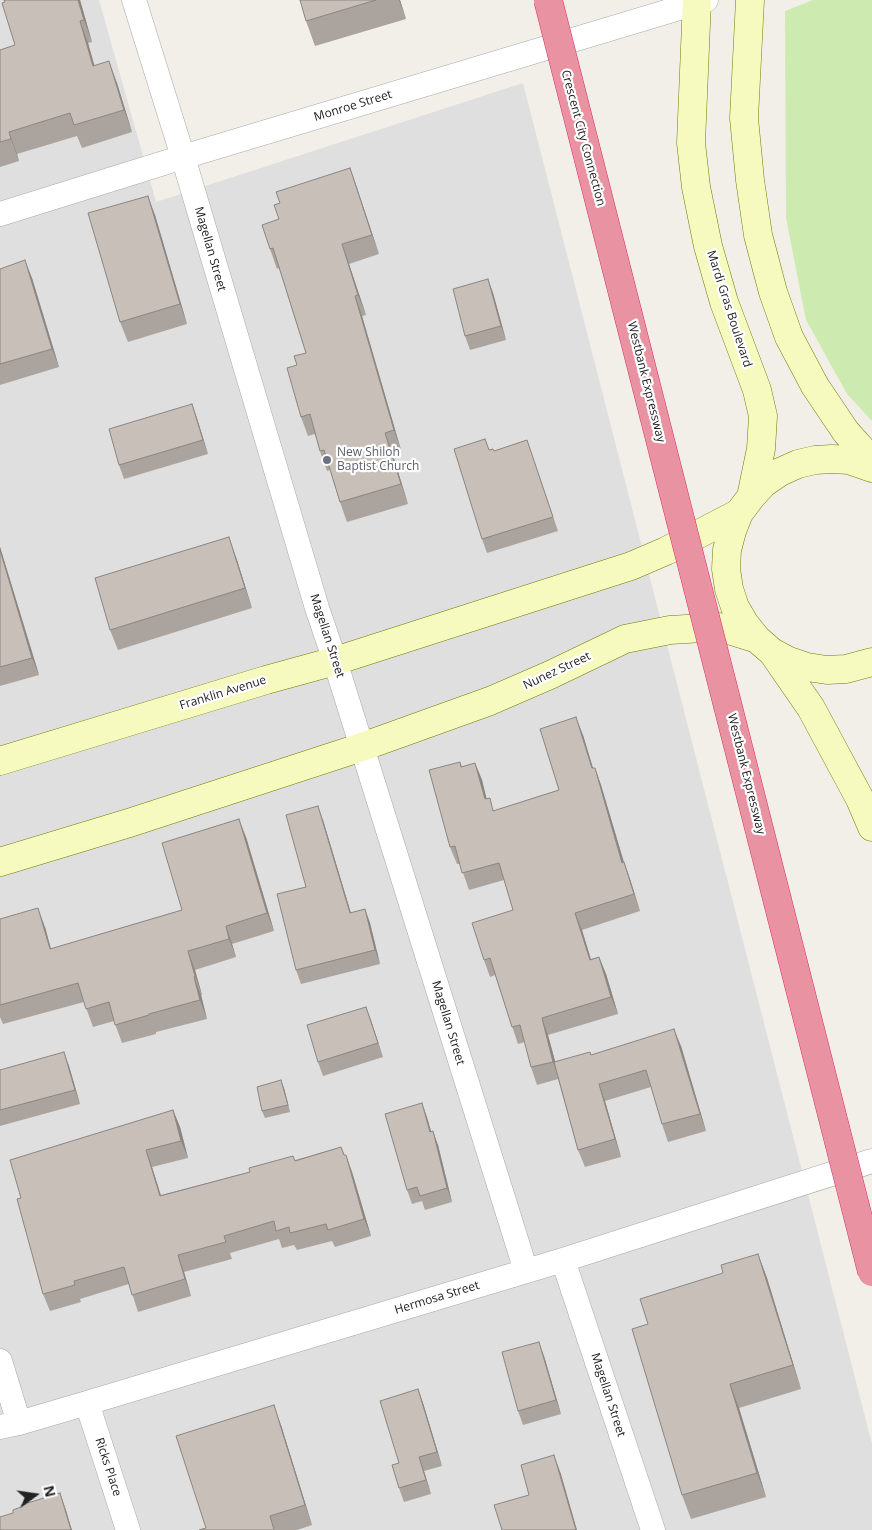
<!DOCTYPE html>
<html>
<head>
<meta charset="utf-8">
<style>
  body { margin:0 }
  #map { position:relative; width:872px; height:1530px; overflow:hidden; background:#f2efe9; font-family:"Open Sans",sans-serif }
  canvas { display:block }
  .north { position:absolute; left:10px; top:1470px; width:50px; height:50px; -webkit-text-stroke:4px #fff; paint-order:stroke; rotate:76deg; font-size:14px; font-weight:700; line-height:20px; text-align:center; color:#222 }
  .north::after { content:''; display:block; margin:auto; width:18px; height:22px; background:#222; clip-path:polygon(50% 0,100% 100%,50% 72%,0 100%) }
</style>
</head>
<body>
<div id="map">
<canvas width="872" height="1530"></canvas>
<div class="north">N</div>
</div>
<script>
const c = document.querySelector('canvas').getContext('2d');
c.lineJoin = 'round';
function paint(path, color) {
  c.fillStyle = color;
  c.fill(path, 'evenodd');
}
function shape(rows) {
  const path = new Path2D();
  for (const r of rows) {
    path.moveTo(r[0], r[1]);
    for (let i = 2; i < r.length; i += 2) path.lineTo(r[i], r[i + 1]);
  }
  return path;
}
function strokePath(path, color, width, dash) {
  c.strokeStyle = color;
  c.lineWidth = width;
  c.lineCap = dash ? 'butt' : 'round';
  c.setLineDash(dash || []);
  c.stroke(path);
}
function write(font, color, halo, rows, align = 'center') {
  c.font = font + ' "Open Sans",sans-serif';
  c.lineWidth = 4.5;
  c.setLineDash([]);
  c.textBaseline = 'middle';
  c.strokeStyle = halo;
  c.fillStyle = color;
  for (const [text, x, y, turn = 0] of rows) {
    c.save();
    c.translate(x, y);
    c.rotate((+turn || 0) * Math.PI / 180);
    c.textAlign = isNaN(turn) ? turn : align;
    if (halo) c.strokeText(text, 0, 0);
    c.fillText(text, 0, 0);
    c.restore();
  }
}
paint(shape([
  [0,0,99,0,156,202,523,83,872,1444,872,1530,0,1530]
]), '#e0dfdf');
paint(shape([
  [813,0,872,0,872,421,847,394,806,320,786,218,785,11]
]), '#cdebb0');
const street = shape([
  [134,0,183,157,317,608,335,661,526,1271],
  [0,214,183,157,706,0],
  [563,1260,653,1530],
  [0,1361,19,1423],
  [87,1403,128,1530],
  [0,1427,19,1423,87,1403,563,1260,872,1161]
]);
const secondary = shape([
  [697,0,691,143,696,187,708,246,724,302,757,390,763,416,761,449,751,497],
  [750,0,744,118,750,180,758,235,773,292,789,337,815,386,846,432,872,461],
  [872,468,849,460,832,459,815,460,798,464,780,472,764,483,751,497,739,513,732,531,727,550,726,569,729,589,735,607,745,624,757,639,772,652,789,661,807,667,827,670,846,669,872,662],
  [773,653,811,708,860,799,872,827],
  [0,761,266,680,335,661,631,566,666,551,739,513],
  [0,862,129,823,362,747,490,701,550,675,625,639,670,630,719,627,757,639]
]);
strokePath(street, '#a9a9a9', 25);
strokePath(secondary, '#707d05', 29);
strokePath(street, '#fff', 24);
strokePath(secondary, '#f7fabf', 28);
const highwayBridge = shape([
  [548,0,872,1272]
]);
strokePath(highwayBridge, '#dc2a67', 29, []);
strokePath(highwayBridge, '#e892a2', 28);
paint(shape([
  [4,0,80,0,92,42,88,43,94,66,117,83,132,132,82,148,77,136,17,154,19,161,0,167,0,50,15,45],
  [300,0,400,0,406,19,315,46,306,21],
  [350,168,357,188,379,254,349,264,366,315,362,316,401,450,392,452,408,504,347,522,340,502,330,470,327,471,320,451,315,434,308,436,301,417,297,365,306,353,279,268,277,269,270,249,279,219,280,203],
  [155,215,187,324,128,342,120,322],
  [0,269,32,278,59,367,0,385],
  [488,279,493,293,506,340,470,350,465,336],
  [192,404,208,454,124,479,119,465],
  [485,439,489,450,494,451,527,440,558,531,487,553,482,539],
  [0,547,39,675,0,686],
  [236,557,252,608,118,650,110,630],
  [583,735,593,768,595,768,601,785,624,862,630,879,640,911,582,930,591,959,599,957,606,974,618,1014,548,1035,555,1062,592,1055,681,1046,706,1131,668,1142,662,1124,651,1087,605,1101,621,1157,585,1167,578,1150,558,1079,537,1085,531,1067,525,1042,518,1044,495,975,490,977,484,960,513,910,504,880,469,890,460,864,457,864,450,847,460,762,462,767,475,763,482,780,486,799,494,811,559,790],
  [323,820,351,913,365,909,370,923,380,964,301,984,296,970,306,887],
  [246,837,274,931,232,944,236,957,195,970,202,995,201,995,207,1019,156,1032,156,1034,122,1043,114,1021,93,1027,84,1002,3,1024,0,1017,0,919,45,927,51,949,182,910],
  [366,1007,383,1057,323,1076,318,1062],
  [69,1066,80,1104,0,1126,0,1070],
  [284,1088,290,1112,265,1118,262,1111],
  [422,1103,431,1131,438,1145,452,1202,425,1210,422,1201,412,1204,407,1190],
  [173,1110,180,1127,188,1158,152,1167,161,1195,295,1160,341,1147,352,1172,371,1236,335,1247,332,1241,297,1250,294,1245,282,1248,279,1239,230,1253,232,1259,184,1272,191,1296,138,1312,129,1284,80,1299,81,1302,50,1311,43,1294,21,1198],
  [758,1254,767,1278,801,1389,739,1408,766,1497,691,1519,682,1495,723,1273],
  [544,1356,561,1414,523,1425,518,1411],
  [418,1389,423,1403,442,1466,424,1471,431,1494,404,1502,399,1488,399,1463],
  [281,1425,312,1525,297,1530,199,1530,206,1528]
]), '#aba49e');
paint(shape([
  [78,0,80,0,92,42,84,20],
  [399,0,400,0,406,19],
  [80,21,88,43,101,88,93,66],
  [109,61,117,83,132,132,124,110],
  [9,132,17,154,19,161,11,139],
  [350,168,357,188,379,254,372,235],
  [148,196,155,215,187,324,180,304],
  [342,244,349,264,366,315,358,295],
  [25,260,32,278,59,367,52,349],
  [488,279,493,293,506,340,501,326],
  [355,296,362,316,401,450,394,430],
  [192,404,197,418,208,454,203,440],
  [385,433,392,452,408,504,401,484],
  [229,537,236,557,252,608,245,588],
  [0,547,39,675,32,658,0,550],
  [576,717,583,735,598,785,592,768],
  [475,763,482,780,491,816,485,799],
  [595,768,601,785,629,880,622,863],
  [318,806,323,820,355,927,350,913],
  [239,819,246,837,274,931,267,913],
  [624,862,630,879,640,911,634,894],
  [38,908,45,927,56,968,50,949],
  [365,909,370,923,380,964,375,950],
  [575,913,582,930,596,977,590,960],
  [226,926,232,944,236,957,229,939],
  [188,951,195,970,202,995,195,976],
  [599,957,606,974,618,1014,611,997],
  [194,977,201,995,207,1019,200,1000],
  [366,1007,371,1020,383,1057,378,1043],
  [542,1018,548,1035,560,1079,553,1062],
  [674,1029,681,1046,706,1131,700,1114],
  [64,1052,69,1066,80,1104,75,1090],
  [281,1080,284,1088,290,1112,288,1105],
  [599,1084,605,1101,621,1157,615,1139],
  [422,1103,427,1117,435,1145,430,1132],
  [173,1110,180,1127,188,1158,181,1141],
  [433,1131,438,1145,452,1202,447,1188],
  [146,1150,152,1167,166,1213,160,1196],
  [346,1155,352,1172,371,1236,364,1219],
  [758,1254,767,1278,801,1389,793,1365],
  [178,1255,184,1272,191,1296,185,1279],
  [539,1342,544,1356,561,1414,556,1400],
  [730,1384,739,1408,766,1497,757,1473],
  [418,1389,423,1403,442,1466,437,1452],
  [274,1405,281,1425,312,1525,305,1505],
  [554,1455,561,1474,577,1530,576,1530],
  [419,1457,424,1471,431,1494,426,1480],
  [60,1493,66,1510,72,1530,71,1530]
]), '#8b8681');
const building = shape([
  [4,0,78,0,84,20,80,21,93,66,109,61,124,110,74,125,70,113,9,132,11,139,0,142,0,50,15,45,2,3,5,2,4,0],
  [300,0,376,0,306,21,300,0],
  [350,168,372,235,342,244,358,295,355,296,394,430,385,433,401,484,340,502,324,450,320,451,310,414,301,417,287,368,297,365,294,356,306,353,273,248,270,249,262,225,279,219,274,205,280,203,276,192,350,168],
  [148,196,180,304,120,322,88,213,148,196],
  [25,260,52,349,0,364,0,269,25,260],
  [488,279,501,326,465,336,453,289,488,279],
  [192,404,203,440,119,465,109,429,192,404],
  [485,439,489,450,493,449,494,451,527,440,553,517,482,539,454,449,485,439],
  [229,537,245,588,110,630,95,578,229,537],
  [0,550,32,658,0,667,0,550],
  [576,717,592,768,595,768,622,863,624,862,634,894,575,913,590,960,599,957,611,997,542,1018,553,1062,531,1067,520,1025,512,1027,490,958,484,960,472,923,513,910,499,863,462,873,455,846,450,847,429,770,460,762,461,767,475,763,485,799,490,798,493,811,559,790,540,729,576,717],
  [318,806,350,913,365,909,375,950,296,970,277,894,306,887,286,815,318,806],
  [239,819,267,913,226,926,229,939,188,951,195,976,194,977,200,1000,149,1014,149,1015,115,1025,109,1002,86,1009,78,983,0,1005,0,919,38,908,50,949,182,910,162,843,239,819],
  [366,1007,378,1043,318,1062,307,1025,366,1007],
  [674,1029,700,1114,662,1124,646,1070,599,1084,615,1139,578,1150,554,1062,590,1052,591,1055,674,1029],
  [64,1052,75,1090,0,1110,0,1070,64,1052],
  [281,1080,288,1105,262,1111,257,1087,281,1080],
  [422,1103,430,1132,433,1131,447,1188,420,1196,417,1187,407,1190,385,1114,422,1103],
  [173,1110,181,1141,146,1150,160,1196,250,1172,249,1168,293,1156,295,1161,341,1147,344,1155,346,1155,364,1219,328,1230,326,1224,290,1233,289,1227,276,1231,274,1221,224,1236,226,1242,178,1255,185,1279,132,1295,124,1267,74,1281,75,1285,43,1294,17,1199,21,1198,10,1160,173,1110],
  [758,1254,793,1365,730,1384,757,1473,682,1495,632,1329,648,1324,640,1299,723,1273,721,1265,758,1254],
  [539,1342,556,1400,518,1411,502,1352,539,1342],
  [418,1389,437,1452,419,1457,426,1480,399,1488,392,1465,399,1463,380,1401,418,1389],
  [274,1405,305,1505,270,1516,274,1530,199,1530,206,1528,176,1436,274,1405],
  [554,1455,576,1530,502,1530,494,1505,529,1495,521,1465,554,1455],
  [60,1493,71,1530,0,1530,0,1517,13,1513,13,1510,21,1507,21,1505,60,1493]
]);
paint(building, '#c7bfb8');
strokePath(building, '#8b8681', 1);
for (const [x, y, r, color] of [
  [327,460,5,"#6b7280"]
]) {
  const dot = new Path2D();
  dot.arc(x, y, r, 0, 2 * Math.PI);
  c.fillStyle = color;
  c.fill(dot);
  strokePath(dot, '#fff', 2);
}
write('12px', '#222', '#fff', [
  ["Monroe Street",353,106,-17],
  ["Crescent City Connection",583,138,75],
  ["Magellan Street",210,249,74],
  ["Mardi Gras Boulevard",729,309,72],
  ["Westbank Expressway",646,382,76],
  ["Magellan Street",327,636,72],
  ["Nunez Street",557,671,-25],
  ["Franklin Avenue",223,693,-17],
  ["Westbank Expressway",746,774,76],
  ["Magellan Street",448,1023,73],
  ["Hermosa Street",437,1298,-17],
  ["Magellan Street",608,1395,72],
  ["Ricks Place",108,1467,72]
]);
write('12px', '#5b616d', '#fff', [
  ["New Shiloh",337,453],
  ["Baptist Church",337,467]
], 'left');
</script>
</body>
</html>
